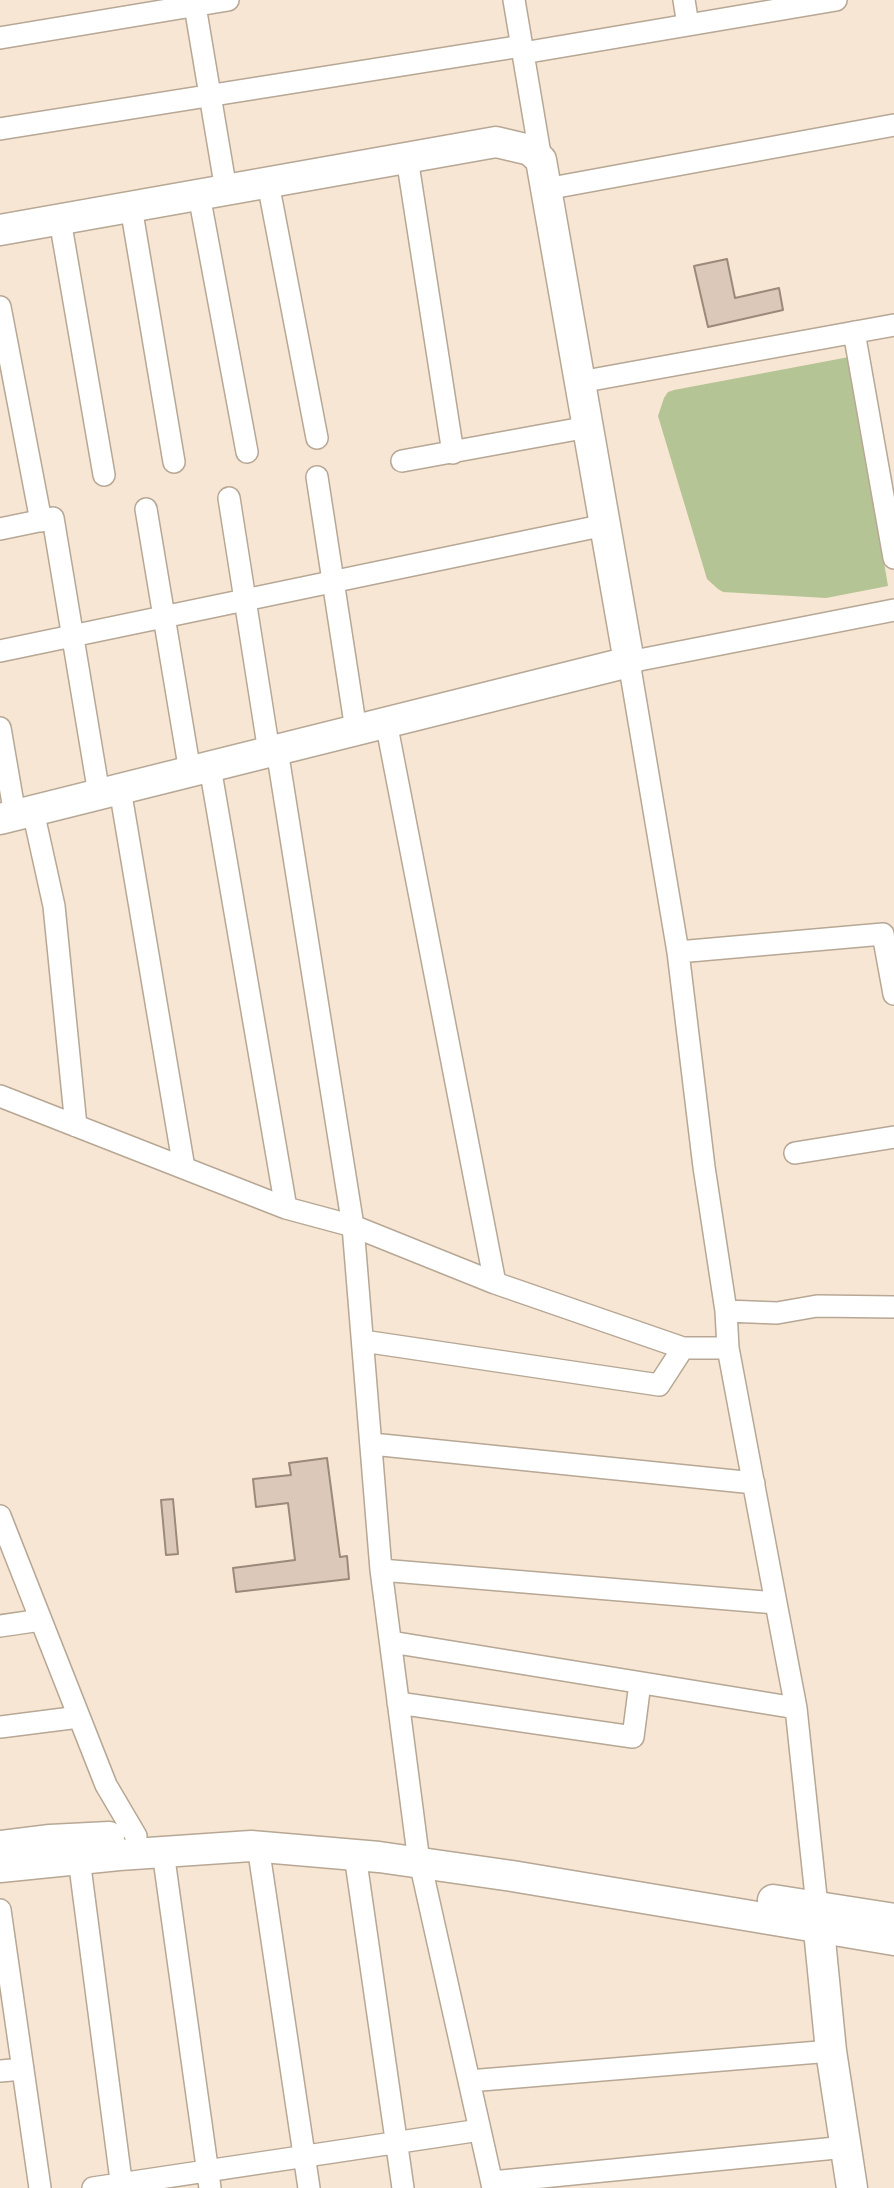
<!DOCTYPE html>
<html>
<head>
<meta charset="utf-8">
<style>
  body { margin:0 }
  canvas { display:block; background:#f7e6d3 }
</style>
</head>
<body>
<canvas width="894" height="2188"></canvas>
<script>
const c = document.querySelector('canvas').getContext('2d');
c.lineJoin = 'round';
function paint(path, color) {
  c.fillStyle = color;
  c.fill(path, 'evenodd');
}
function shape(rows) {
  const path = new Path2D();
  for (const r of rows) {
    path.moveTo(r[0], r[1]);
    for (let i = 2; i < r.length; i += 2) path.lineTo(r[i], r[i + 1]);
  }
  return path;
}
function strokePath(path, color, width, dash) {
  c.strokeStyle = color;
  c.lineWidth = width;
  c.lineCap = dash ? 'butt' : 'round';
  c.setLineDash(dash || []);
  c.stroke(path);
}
paint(shape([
  [849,357,888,586,826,598,723,592,718,589,707,579,658,416,664,398,668,392,674,390]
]), '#b5c494');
const building = shape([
  [727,259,735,298,779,288,783,310,708,327,694,266,727,259],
  [327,1458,340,1557,347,1556,349,1579,236,1592,233,1568,295,1560,288,1503,256,1507,253,1479,291,1475,289,1463,327,1458],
  [173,1499,178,1554,166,1555,161,1500,173,1499]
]);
paint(building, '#dcc8b8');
strokePath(building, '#9b897a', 2);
const street = shape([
  [194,0,226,190],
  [514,0,541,160],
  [684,0,688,25],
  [0,38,228,0],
  [523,53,836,0],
  [0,129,522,46],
  [407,158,453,453],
  [268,183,317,438],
  [546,189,894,125],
  [199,195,247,452],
  [131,207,174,462],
  [60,220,104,475],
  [0,307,41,521],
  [854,332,894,558],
  [580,382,894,325],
  [402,461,588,427],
  [317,477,356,730],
  [229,498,269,752],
  [146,509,190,772],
  [0,529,53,518,99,794],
  [0,651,605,525],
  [386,722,495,1283],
  [0,728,15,815],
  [277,750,353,1226,495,1283,683,1348,728,1348,776,1603,381,1570],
  [210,767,286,1208],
  [120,789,184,1168],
  [33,811,54,906,76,1126],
  [678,952,883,934,894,994],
  [0,1096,286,1208,353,1226,381,1570,419,1862],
  [795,1153,894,1137],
  [726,1311,777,1313,817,1306,894,1307],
  [363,1341,659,1385,683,1348],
  [728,1348,726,1311,704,1167,678,952,629,662,894,610],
  [372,1444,754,1483],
  [0,1516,106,1785,136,1836],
  [0,1626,41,1620],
  [391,1642,796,1708,776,1603],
  [398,1703,633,1737,640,1683],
  [796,1708,817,1906],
  [0,1727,79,1717],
  [258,1846,309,2188],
  [163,1852,210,2188],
  [355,1855,403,2188],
  [79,1859,122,2188],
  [420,1862,493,2188],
  [0,1910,40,2188],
  [0,2071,23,2069],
  [469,2081,831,2051],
  [492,2182,846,2147],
  [93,2188,480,2130]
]);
const secondary = shape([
  [0,230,496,142,530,150,541,160,629,662,0,819],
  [0,1846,50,1840,109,1837],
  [0,1867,119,1855,251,1846,379,1857,512,1876,894,1940],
  [773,1900,894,1919],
  [817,1910,831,2051,852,2188]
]);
strokePath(street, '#b7a795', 24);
strokePath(secondary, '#b7a795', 33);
strokePath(street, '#fff', 21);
strokePath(secondary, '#fff', 30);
</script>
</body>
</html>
